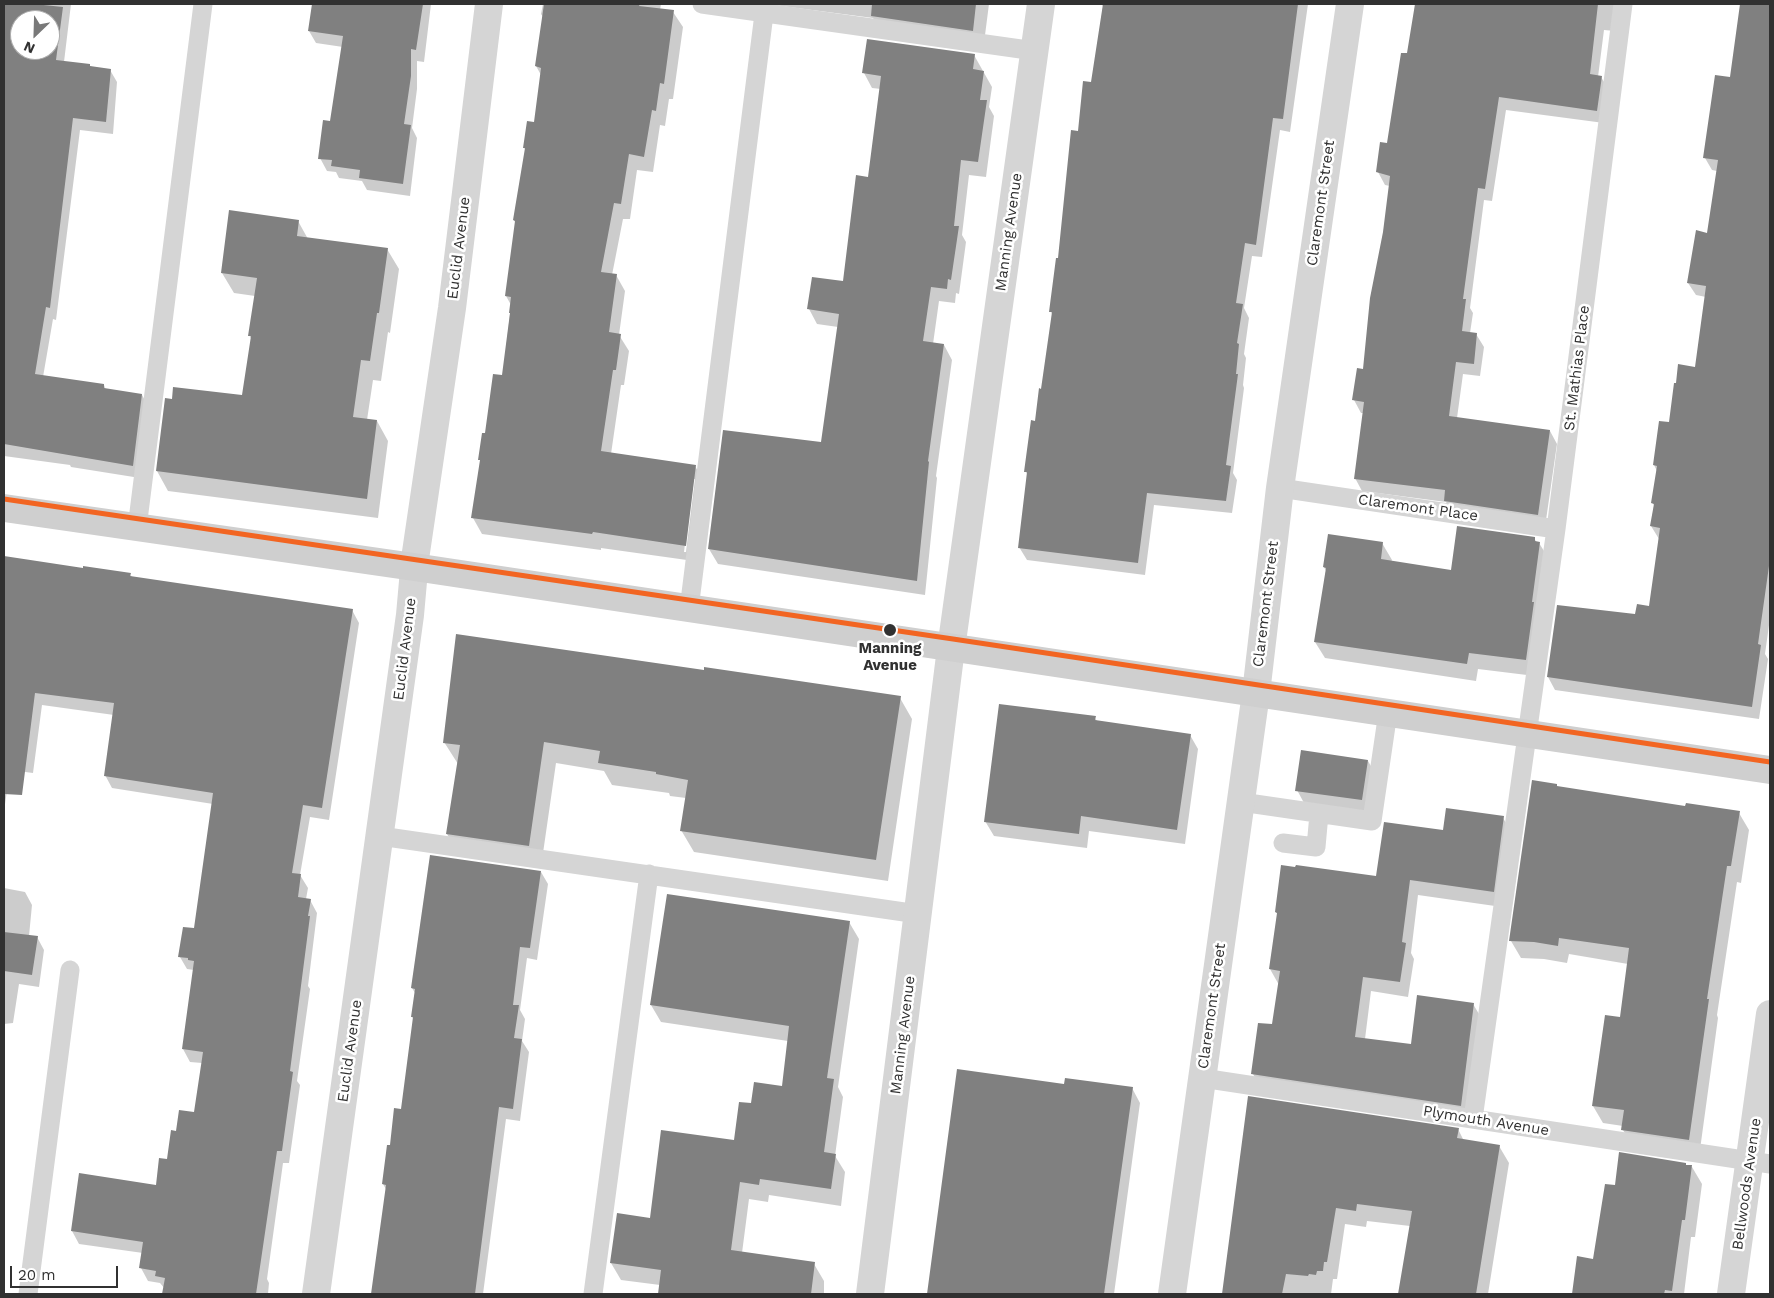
<!DOCTYPE html>
<html>
<head>
<meta charset="utf-8">
<style>
  body { margin:0 }
  #map { position:relative; width:1774px; height:1298px; overflow:hidden; background:#fff; font-family:"Work Sans",sans-serif }
  canvas { display:block }
  .frame { position:absolute; inset:0; border:5px solid #313131; pointer-events:none }
  .north { position:absolute; left:10px; top:10px; width:50px; height:50px; box-sizing:border-box; background:#fff; border:1px solid #adadad; border-radius:50%; rotate:204deg; font-size:14px; font-weight:700; line-height:20px; text-align:center; color:#313131 }
  .north::after { content:''; display:block; margin:auto; width:18px; height:22px; background:#797979; clip-path:polygon(50% 0,100% 100%,50% 72%,0 100%) }
  .scale { position:absolute; left:10px; top:1266px; width:108px; height:22px; box-sizing:border-box; border:2px solid #313131; border-top:0; padding-left:6px; font-size:15px; line-height:18px; white-space:nowrap; color:#313131; -webkit-text-stroke:4px #fff; paint-order:stroke }
</style>
</head>
<body>
<div id="map">
<canvas width="1774" height="1298"></canvas>
<div class="frame"></div>
<div class="north">N</div>
<div class="scale">20 m</div>
</div>
<script>
const c = document.querySelector('canvas').getContext('2d');
c.lineJoin = 'round';
function paint(path, color) {
  c.fillStyle = color;
  c.fill(path, 'evenodd');
}
function shape(rows) {
  const path = new Path2D();
  for (const r of rows) {
    path.moveTo(r[0], r[1]);
    for (let i = 2; i < r.length; i += 2) path.lineTo(r[i], r[i + 1]);
  }
  return path;
}
function strokePath(path, color, width, dash) {
  c.strokeStyle = color;
  c.lineWidth = width;
  c.lineCap = dash ? 'butt' : 'round';
  c.setLineDash(dash || []);
  c.stroke(path);
}
function write(font, color, halo, rows, align = 'center') {
  c.font = font + ' "Work Sans",sans-serif';
  c.lineWidth = 5;
  c.setLineDash([]);
  c.textBaseline = 'middle';
  c.strokeStyle = halo;
  c.fillStyle = color;
  for (const [text, x, y, turn = 0] of rows) {
    c.save();
    c.translate(x, y);
    c.rotate((+turn || 0) * Math.PI / 180);
    c.textAlign = isNaN(turn) ? turn : align;
    if (halo) c.strokeText(text, 0, 0);
    c.fillText(text, 0, 0);
    c.restore();
  }
}
paint(shape([
  [4,4,71,4,64,62,110,70,117,82,113,134,80,130,56,320,53,319,43,377,104,385,106,390,142,395,149,408,140,478,71,467,70,465,4,456],
  [20,20,50,20,50,50,20,50],
  [314,4,431,4,424,62,417,61,417,89,412,128,417,138,410,196,367,190,362,181,339,178,336,172,327,171,320,158,331,123,343,47,316,43,309,31],
  [543,4,661,4,660,10,673,12,683,27,673,99,669,99,665,126,660,125,653,172,637,170,630,219,623,219,612,275,616,275,625,291,619,335,629,351,624,385,621,385,611,454,695,466,704,482,694,561,601,548,601,550,482,534,473,518,481,462,480,460,503,376,511,305,506,296,516,224,514,220,526,150,524,148,535,123,541,75,536,66,543,17,541,14],
  [693,479,695,479,686,552,684,552],
  [766,4,989,4,984,43,879,28,873,18],
  [1102,4,1308,4,1290,132,1280,130,1262,257,1252,256,1244,308,1249,318,1244,354,1246,358,1243,385,1244,388,1233,473,1237,480,1232,513,1154,505,1145,575,1027,560,1019,547,1028,475,1025,471,1043,390,1053,316,1051,312,1079,132,1092,83,1103,7],
  [1416,4,1619,4,1615,31,1604,30,1598,77,1601,77,1609,90,1604,123,1506,110,1492,201,1484,200,1470,308,1473,313,1470,333,1476,334,1484,347,1480,376,1463,374,1457,418,1550,431,1557,444,1545,527,1452,513,1446,502,1362,491,1355,478,1364,413,1361,413,1354,400,1364,370,1390,186,1385,185,1378,172,1388,145,1408,55],
  [1741,4,1770,4,1770,618,1765,654,1768,659,1759,719,1555,690,1548,677,1636,615,1650,608,1659,539,1651,526,1654,506,1653,503,1657,471,1654,465,1670,423,1696,368,1706,297,1696,295,1688,283,1708,234,1717,171,1712,170,1705,158,1731,79],
  [974,55,992,87,989,107,994,116,986,177,969,175,962,235,966,242,959,294,956,293,955,303,939,301,933,344,944,345,952,360,936,476,937,478,925,595,718,564,709,549,822,444,838,327,817,324,809,309,844,282,869,178,881,89,872,88,864,73],
  [298,221,308,239,387,249,399,269,390,333,388,332,381,381,373,380,367,420,377,421,388,441,378,518,168,491,157,471,173,400,243,396,252,340,249,335,255,296,234,293,222,273],
  [1534,538,1537,543,1539,543,1549,559,1535,676,1478,669,1476,681,1325,658,1315,642,1326,571,1324,567,1382,543,1392,560,1391,562,1452,572],
  [4,558,84,570,130,574,132,577,352,610,359,623,329,820,310,817,300,875,308,888,306,899,310,900,317,913,308,986,310,989,297,1081,300,1085,289,1163,283,1163,267,1279,269,1283,268,1294,164,1294,165,1289,160,1283,148,1281,141,1268,143,1253,79,1244,72,1231,157,1186,168,1161,177,1132,195,1113,202,1063,190,1062,183,1049,194,970,187,969,180,957,195,930,213,804,112,788,105,775,114,715,42,705,33,773,10,770,4,811],
  [705,671,900,698,912,719,888,881,694,852,681,830,686,798,670,796,669,793,612,785,604,771,556,763,541,867,459,856,447,834,458,764,444,742],
  [1095,718,1097,721,1190,735,1198,749,1185,844,1089,831,1087,848,994,836,985,821],
  [1368,761,1375,773,1369,812,1304,803,1297,790],
  [1557,787,1686,807,1739,813,1749,830,1741,883,1737,882,1717,1015,1718,1018,1699,1157,1633,1147,1623,1130,1623,1126,1603,1123,1593,1106,1621,1019,1628,964,1569,954,1567,963,1544,959,1521,958,1511,941],
  [1503,818,1512,833,1502,907,1418,895,1411,953,1414,959,1408,997,1371,991,1365,1039,1412,1046,1473,1004,1482,1019,1469,1120,1261,1089,1253,1074,1274,1026,1279,985,1270,969,1278,915,1276,912,1377,878,1444,832],
  [541,872,548,884,537,960,527,958,520,1010,525,1019,522,1041,529,1052,520,1121,506,1119,483,1294,373,1294,387,1191,383,1184,391,1147,402,1110,414,1020,412,1017,415,993,412,988],
  [4,888,25,892,32,905,29,936,37,937,44,950,39,987,19,984,13,1023,4,1024],
  [849,922,859,939,838,1087,843,1097,835,1156,845,1172,841,1206,769,1195,768,1202,749,1199,742,1253,814,1264,824,1281,824,1294,659,1294,660,1285,621,1280,611,1263,651,1219,735,1141,752,1105,784,1087,788,1041,661,1022,651,1005],
  [958,1070,1065,1085,1132,1088,1140,1103,1114,1294,928,1294],
  [1249,1098,1458,1129,1464,1141,1499,1146,1509,1163,1488,1294,1400,1294,1410,1226,1367,1221,1366,1227,1345,1224,1337,1279,1333,1279,1331,1294,1223,1294],
  [1687,1166,1692,1167,1702,1184,1695,1237,1691,1237,1684,1294,1574,1294,1578,1258,1594,1260,1616,1187]
]), '#0003');
paint(shape([
  [4,4,34,4,63,7,56,60,90,64,90,66,111,69,106,122,73,118,50,308,46,307,35,374,104,384,104,388,142,394,133,466,4,444],
  [20,20,50,20,50,50,20,50],
  [312,4,423,4,416,50,411,49,411,76,404,124,411,125,403,184,359,178,360,170,331,166,332,160,318,159,323,120,330,121,343,36,308,31],
  [544,4,640,4,639,6,674,10,664,84,660,83,656,111,652,110,644,157,629,154,621,204,614,203,601,272,617,274,609,332,621,334,616,370,613,370,601,451,696,465,686,546,593,532,592,534,471,518,480,460,478,460,482,433,485,433,493,374,502,375,510,313,509,313,511,297,505,296,515,221,513,220,525,148,523,148,527,121,534,122,541,68,535,66],
  [872,4,976,4,973,31,871,16],
  [1103,4,1298,4,1283,119,1273,118,1256,245,1245,243,1236,303,1243,304,1237,343,1239,344,1236,374,1238,374,1226,465,1231,466,1226,501,1147,493,1138,563,1018,548,1027,472,1024,472,1031,420,1035,421,1039,388,1041,389,1052,312,1049,312,1056,258,1058,258,1071,130,1078,131,1083,81,1091,82],
  [1415,4,1598,4,1590,74,1602,76,1597,111,1499,97,1485,189,1478,188,1463,299,1466,299,1462,331,1477,333,1474,364,1456,362,1449,416,1550,430,1538,515,1444,501,1445,490,1354,479,1364,402,1352,400,1357,368,1363,369,1370,298,1383,232,1390,176,1376,172,1380,142,1387,143,1401,53,1407,53],
  [1740,4,1770,4,1770,559,1758,644,1761,645,1752,707,1547,677,1557,605,1635,614,1637,604,1649,606,1660,528,1650,526,1654,504,1651,503,1657,466,1653,465,1659,421,1669,422,1674,383,1676,383,1678,364,1695,367,1706,286,1687,283,1696,230,1707,233,1718,160,1703,158,1715,75,1730,77],
  [867,39,975,54,973,69,984,71,980,100,987,100,978,162,961,160,954,226,959,226,951,280,948,279,947,289,931,287,923,341,944,344,928,461,929,462,917,581,708,549,723,430,821,442,839,314,807,309,812,277,843,281,856,175,868,177,881,76,862,73],
  [229,210,299,220,297,236,388,248,379,313,377,313,370,361,361,360,353,417,377,420,367,499,156,471,165,398,172,399,173,387,242,395,251,336,248,336,257,278,221,273],
  [1457,526,1535,537,1535,541,1540,542,1532,602,1534,602,1526,660,1469,653,1467,664,1314,642,1326,568,1323,567,1328,534,1383,542,1381,559,1451,570],
  [4,556,83,568,83,566,131,573,130,576,353,609,322,808,303,805,292,873,301,874,298,897,311,899,308,916,310,916,290,1071,293,1072,282,1151,277,1151,256,1294,162,1294,165,1278,155,1276,156,1271,139,1268,143,1242,71,1231,79,1173,156,1185,159,1158,167,1159,171,1130,176,1131,179,1110,194,1112,203,1052,182,1049,194,961,188,960,188,958,178,957,183,927,194,928,213,793,104,776,114,703,35,693,22,795,4,794],
  [456,634,704,670,704,667,901,696,876,860,680,831,688,780,656,774,656,772,598,763,600,751,544,742,529,846,446,834,460,745,443,743],
  [999,704,1096,716,1095,720,1191,734,1177,830,1081,816,1079,834,984,822],
  [1301,750,1368,760,1362,800,1295,791],
  [1532,780,1557,784,1557,786,1685,806,1686,803,1740,811,1731,866,1727,866,1707,999,1709,999,1689,1140,1621,1130,1624,1110,1592,1106,1605,1015,1620,1017,1629,948,1559,938,1558,946,1534,942,1509,941],
  [1446,808,1504,816,1494,892,1410,880,1402,942,1406,943,1400,982,1363,977,1355,1037,1411,1044,1417,995,1474,1003,1461,1106,1251,1074,1258,1023,1272,1024,1280,971,1269,969,1277,913,1275,912,1281,865,1295,867,1296,865,1376,876,1384,822,1443,830],
  [430,855,541,871,530,948,520,947,513,1005,519,1005,514,1038,522,1039,513,1109,499,1107,475,1294,371,1294,386,1185,382,1184,387,1145,390,1145,394,1108,401,1109,413,1017,411,1017,415,989,411,988],
  [667,894,850,921,827,1078,834,1079,824,1152,836,1154,831,1189,760,1179,759,1185,740,1182,731,1250,815,1262,811,1294,658,1294,661,1270,610,1263,617,1213,650,1218,661,1130,734,1140,739,1102,751,1103,754,1082,782,1086,789,1026,650,1005],
  [4,932,38,936,32,975,4,971],
  [957,1069,1064,1084,1065,1078,1133,1087,1104,1294,927,1294],
  [1248,1096,1459,1128,1457,1138,1500,1145,1476,1294,1398,1294,1412,1211,1357,1204,1356,1211,1336,1208,1327,1262,1324,1262,1323,1271,1317,1271,1316,1275,1309,1274,1308,1276,1286,1274,1282,1294,1222,1294],
  [1619,1152,1686,1163,1686,1165,1692,1165,1685,1220,1682,1220,1672,1291,1665,1290,1664,1294,1572,1294,1577,1256,1593,1259,1605,1184,1615,1185]
]), '#808080');
strokePath(shape([
  [702,4,1035,51],
  [1280,488,1556,529],
  [137,528,203,4],
  [689,609,764,14],
  [1241,802,1372,821,1388,712],
  [380,836,918,914],
  [1283,843,1316,847,1319,814],
  [1202,1078,1770,1164],
  [1473,1119,1556,529,1623,4],
  [28,1294,70,970],
  [593,1294,649,874]
]), '#d5d5d5', 19);
strokePath(shape([
  [316,1294,410,615,415,559,452,308,489,4],
  [870,1294,950,656,1041,4],
  [1172,1294,1256,693,1280,488,1350,4],
  [1731,1294,1770,1014]
]), '#d5d5d5', 28);
strokePath(shape([
  [4,508,414,567,1770,770]
]), '#cfcfcf', 28);
strokePath(shape([
  [4,499,953,639,1770,762]
]), '#f26522', 5);
for (const [x, y, r, color] of [
  [890,630,7,"#313131"]
]) {
  const dot = new Path2D();
  dot.arc(x, y, r, 0, 2 * Math.PI);
  c.fillStyle = color;
  c.fill(dot);
  strokePath(dot, '#fff', 2);
}
write('15px', '#313131', '#fff', [
  ["Claremont Street",1321,203,-82],
  ["Manning Avenue",1009,232,-82],
  ["Euclid Avenue",459,248,-83],
  ["St. Mathias Place",1577,368,-83],
  ["Claremont Place",1418,508,8],
  ["Claremont Street",1266,604,-83],
  ["Euclid Avenue",405,649,-83],
  ["Claremont Street",1212,1006,-82],
  ["Manning Avenue",903,1035,-83],
  ["Euclid Avenue",350,1051,-82],
  ["Plymouth Avenue",1486,1121,9],
  ["Bellwoods Avenue",1747,1184,-82]
]);
write('bold 15px', '#313131', '#fff', [
  ["Manning",890,649],
  ["Avenue",890,666]
]);
</script>
</body>
</html>
